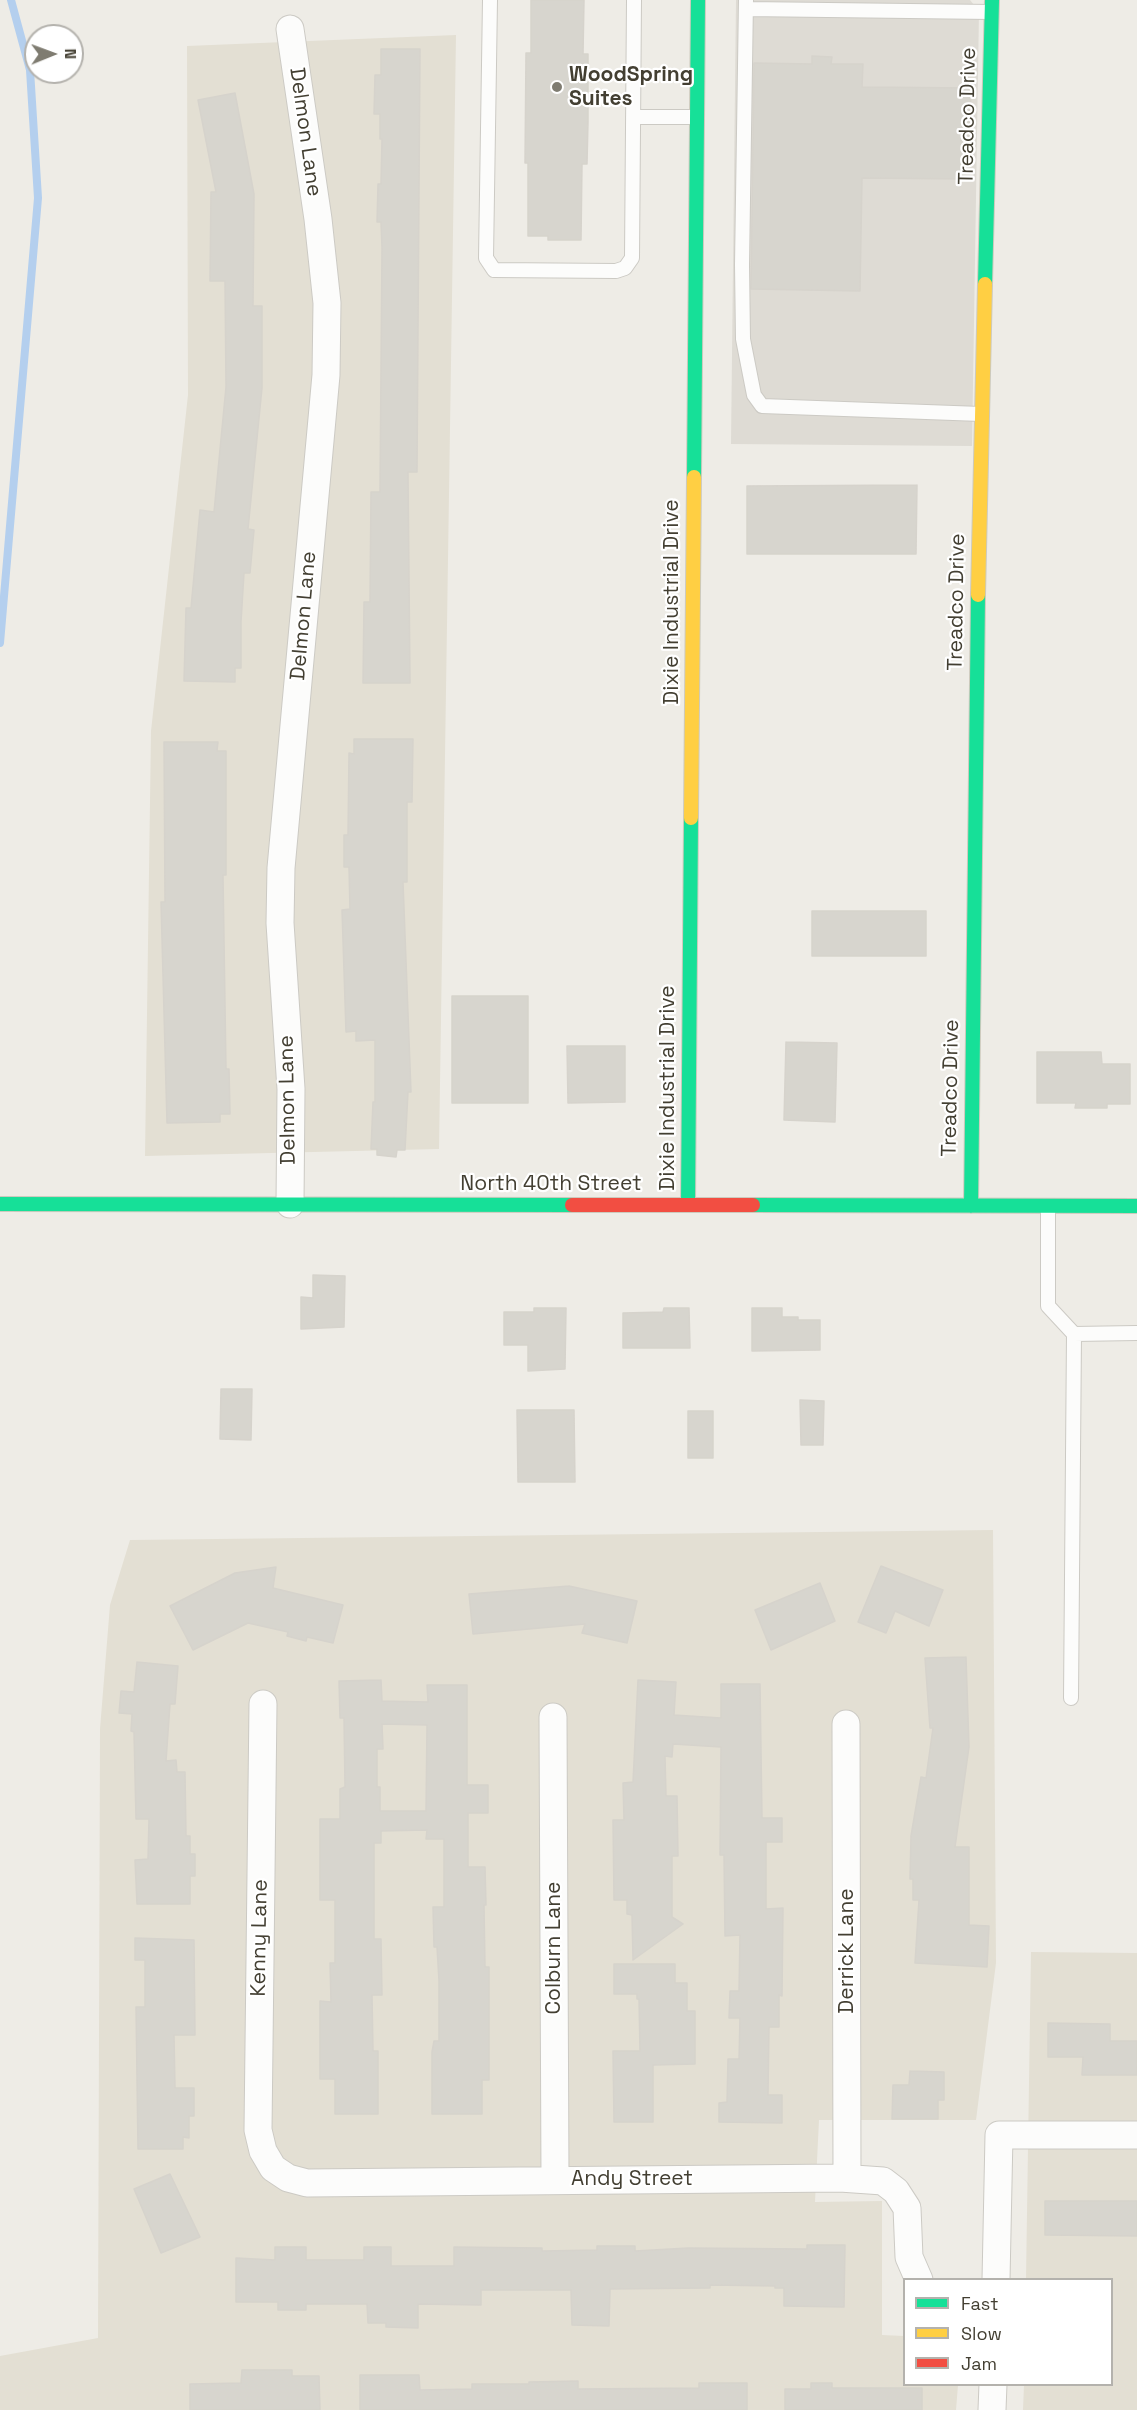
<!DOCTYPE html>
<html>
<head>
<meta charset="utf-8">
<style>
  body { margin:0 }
  #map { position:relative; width:1137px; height:2410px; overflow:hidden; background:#eeece6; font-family:"Space Grotesk",sans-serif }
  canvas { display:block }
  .legend { position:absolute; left:903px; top:2278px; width:210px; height:108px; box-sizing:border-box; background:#fff; border:2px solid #b4b2ad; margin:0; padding:8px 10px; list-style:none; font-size:18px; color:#433f32 }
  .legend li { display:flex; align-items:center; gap:12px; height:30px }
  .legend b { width:30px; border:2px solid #b4b2ad }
  .north { position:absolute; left:24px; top:24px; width:60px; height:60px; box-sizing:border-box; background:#fff; border:2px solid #b4b2ad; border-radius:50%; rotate:89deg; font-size:16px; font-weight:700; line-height:24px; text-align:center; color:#433f32 }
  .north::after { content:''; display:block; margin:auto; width:21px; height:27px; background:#7f7c71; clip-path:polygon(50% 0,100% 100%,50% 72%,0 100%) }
</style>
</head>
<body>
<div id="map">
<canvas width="1137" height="2410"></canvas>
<ul class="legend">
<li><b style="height:8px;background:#16e098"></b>Fast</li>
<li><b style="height:8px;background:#ffcf43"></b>Slow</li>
<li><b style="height:8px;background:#f24e42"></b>Jam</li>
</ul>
<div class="north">N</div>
</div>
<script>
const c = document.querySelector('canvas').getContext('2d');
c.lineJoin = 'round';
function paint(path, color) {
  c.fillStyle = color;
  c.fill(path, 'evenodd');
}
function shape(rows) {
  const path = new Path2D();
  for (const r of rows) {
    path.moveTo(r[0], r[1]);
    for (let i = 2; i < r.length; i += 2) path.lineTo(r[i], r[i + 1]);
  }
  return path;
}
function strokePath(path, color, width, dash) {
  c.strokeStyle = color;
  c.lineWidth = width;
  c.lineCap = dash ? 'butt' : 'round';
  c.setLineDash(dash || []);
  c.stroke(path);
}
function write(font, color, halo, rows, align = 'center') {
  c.font = font + ' "Space Grotesk",sans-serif';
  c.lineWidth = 4.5;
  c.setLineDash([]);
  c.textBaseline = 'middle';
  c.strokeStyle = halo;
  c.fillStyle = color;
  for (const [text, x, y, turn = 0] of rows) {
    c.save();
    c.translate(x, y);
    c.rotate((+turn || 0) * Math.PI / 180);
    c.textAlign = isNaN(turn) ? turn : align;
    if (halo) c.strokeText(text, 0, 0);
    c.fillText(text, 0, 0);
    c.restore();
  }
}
paint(shape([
  [456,35,439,1149,145,1156,151,731,188,395,187,46],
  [993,1530,996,1963,976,2120,819,2120,815,2202,882,2201,882,2335,904,2336,904,2384,958,2385,956,2410,0,2410,0,2356,98,2338,100,1729,110,1605,130,1540],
  [1031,1952,1137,1953,1137,2410,1023,2410,1024,2385,1112,2384,1112,2280,1026,2279]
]), '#e3dfd3');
paint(shape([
  [736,0,970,0,979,11,972,446,731,444]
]), '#dedbd4');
strokePath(shape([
  [0,643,38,198,30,70,11,0]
]), '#b4cfee', 8);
const building = shape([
  [531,0,584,0,583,54,588,54,588,121,587,164,582,164,581,240,548,240,548,236,528,236,528,163,525,163,526,53,531,53,531,0],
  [381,49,420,49,417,472,408,472,410,683,363,683,364,602,370,602,371,492,380,492,382,248,381,222,377,222,378,184,381,184,382,139,380,139,380,114,374,114,375,75,381,75,381,49],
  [812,56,832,57,831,64,863,64,862,87,971,88,969,179,862,178,860,291,751,289,754,63,812,64,812,56],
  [235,93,254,194,253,306,262,306,262,388,248,529,254,530,250,573,244,573,241,622,241,668,235,668,235,682,184,681,186,608,191,608,200,510,214,512,226,387,225,281,210,281,211,192,216,192,198,100,235,93],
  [917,485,916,554,747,554,747,486,917,485],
  [354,739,413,739,412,802,407,802,407,882,403,882,411,1092,408,1092,405,1150,397,1150,396,1157,377,1155,377,1149,371,1149,373,1102,375,1102,375,1040,356,1041,356,1031,346,1032,342,910,350,909,349,867,344,867,344,835,348,835,349,753,354,754,354,739],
  [164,742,218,742,217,751,226,751,226,875,223,875,226,1069,229,1069,230,1114,220,1114,220,1122,167,1123,161,902,165,902,164,742],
  [812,911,926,911,926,956,812,956,812,911],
  [452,996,528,996,528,1103,452,1103,452,996],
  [786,1042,837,1043,835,1122,784,1120,786,1042],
  [567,1046,625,1046,625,1102,568,1103,567,1046],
  [1037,1052,1101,1052,1102,1064,1130,1064,1130,1104,1107,1104,1107,1108,1075,1108,1076,1103,1037,1103,1037,1052],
  [313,1275,345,1276,344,1327,301,1329,301,1297,313,1298,313,1275],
  [534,1308,566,1308,565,1369,528,1371,528,1345,504,1345,504,1312,534,1312,534,1308],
  [664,1308,689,1308,690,1348,623,1348,623,1313,663,1312,664,1308],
  [752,1308,782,1308,782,1317,798,1317,798,1320,820,1320,820,1350,752,1351,752,1308],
  [221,1389,252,1389,251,1440,220,1439,221,1389],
  [800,1400,824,1401,823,1445,801,1445,800,1400],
  [517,1410,574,1410,575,1482,518,1482,517,1410],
  [688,1411,713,1411,713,1458,688,1458,688,1411],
  [881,1566,943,1590,929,1626,895,1611,886,1633,858,1622,881,1566],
  [276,1567,273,1588,343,1605,333,1643,307,1637,306,1641,287,1636,288,1632,248,1623,193,1650,170,1606,235,1573,276,1567],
  [820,1583,835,1621,771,1650,755,1610,820,1583],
  [569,1586,637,1601,627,1643,582,1633,585,1624,473,1634,469,1594,569,1586],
  [966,1657,969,1747,955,1847,969,1847,969,1925,989,1926,987,1967,915,1963,919,1900,913,1900,913,1879,910,1879,911,1836,921,1777,926,1778,933,1728,930,1728,925,1658,966,1657],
  [137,1662,178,1666,175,1704,170,1704,166,1761,176,1760,177,1772,185,1772,186,1836,190,1836,190,1854,195,1854,195,1876,190,1876,190,1904,137,1904,135,1860,148,1859,149,1819,136,1819,134,1732,131,1731,132,1714,119,1713,121,1691,134,1692,137,1662],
  [381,1680,382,1701,428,1702,427,1685,467,1685,467,1785,488,1785,488,1813,468,1813,468,1867,485,1867,486,1905,484,1905,485,1967,489,1967,489,2080,482,2080,482,2114,432,2114,432,2052,434,2041,439,2041,439,1981,437,1947,434,1947,433,1907,444,1907,444,1839,426,1839,427,1830,381,1831,381,1843,374,1843,374,1939,381,1939,382,1995,372,1995,373,2051,378,2051,378,2114,335,2114,335,2079,320,2079,320,2001,331,2002,330,1963,335,1963,335,1900,320,1900,320,1819,340,1819,340,1789,345,1787,344,1718,340,1718,339,1681,381,1680],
  [382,1724,427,1725,426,1811,380,1811,380,1787,377,1787,377,1749,383,1749,382,1724],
  [638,1680,676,1682,674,1715,721,1718,721,1684,760,1684,762,1818,782,1818,782,1842,766,1842,766,1909,783,1908,782,1996,779,1995,779,2027,769,2027,768,2095,782,2095,782,2123,719,2122,719,2103,727,2102,728,2059,739,2059,740,2018,729,2018,730,1991,739,1991,740,1935,725,1936,724,1855,720,1855,721,1747,673,1744,672,1757,665,1756,666,1796,677,1796,678,1856,672,1856,672,1917,683,1924,633,1960,632,1915,627,1914,627,1900,614,1900,613,1820,624,1820,623,1783,633,1782,638,1680],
  [135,1938,194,1940,195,2035,174,2035,175,2088,194,2088,194,2116,189,2116,189,2138,183,2137,183,2149,138,2149,136,2007,145,2007,145,1960,135,1960,135,1938],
  [614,1964,675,1964,675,1983,687,1983,687,2011,695,2011,695,2064,653,2065,653,2122,614,2122,613,2051,640,2051,639,1999,637,1999,637,1994,614,1994,614,1964],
  [1048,2023,1110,2024,1110,2041,1137,2041,1137,2075,1082,2075,1083,2057,1048,2057,1048,2023],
  [910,2071,944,2072,944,2100,938,2100,938,2119,892,2119,893,2085,909,2085,910,2071],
  [170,2174,200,2237,161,2253,134,2189,170,2174],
  [1045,2201,1137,2201,1137,2236,1045,2235,1045,2201],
  [807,2245,845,2245,844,2307,784,2306,784,2288,775,2288,775,2286,710,2285,710,2288,610,2289,609,2326,572,2325,571,2290,481,2290,481,2305,418,2304,418,2328,386,2327,386,2323,368,2323,367,2304,306,2304,306,2310,278,2310,278,2302,236,2302,236,2258,275,2260,275,2247,306,2247,306,2260,364,2260,364,2247,391,2247,391,2266,454,2266,454,2247,542,2248,542,2251,597,2250,597,2246,635,2246,635,2251,688,2248,807,2249,807,2245],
  [242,2370,292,2370,292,2376,319,2376,320,2410,190,2410,190,2384,241,2383,242,2370],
  [360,2375,419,2375,420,2390,472,2389,472,2384,529,2384,529,2382,578,2381,578,2389,699,2388,699,2383,747,2383,747,2410,360,2410,360,2375],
  [811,2383,832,2383,832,2388,922,2388,922,2410,785,2410,785,2389,811,2389,811,2383]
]);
paint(building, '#d7d5ce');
strokePath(building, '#d6d3cc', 1.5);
const lane = shape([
  [490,0,486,258,494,270,616,271,625,268,632,258,634,0],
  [746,0,742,265,743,339,754,395,762,406,981,414],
  [746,9,991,12],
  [633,117,697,117],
  [1048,1207,1048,1306,1074,1334],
  [1071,1698,1074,1334,1137,1333]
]);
const street = shape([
  [290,1204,291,1089,280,923,281,868,326,375,327,303,318,219,290,29],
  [263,1704,258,2130,263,2151,273,2168,288,2178,307,2183,840,2178,883,2181,896,2191,907,2208,909,2257,919,2280],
  [553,1717,555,2179],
  [846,1724,847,2178],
  [996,2280,999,2135,1137,2135],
  [992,2410,993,2384]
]);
const fast = shape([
  [985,284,992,0],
  [694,477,698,0],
  [0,1204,572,1205],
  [688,1205,691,818],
  [753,1205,1137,1206],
  [971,1206,978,595]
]);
const slow = shape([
  [978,595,985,284],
  [691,818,694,477]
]);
const jam = shape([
  [572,1205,753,1205]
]);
strokePath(lane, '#cccac4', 16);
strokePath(street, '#cccac4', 29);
strokePath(fast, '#cdcabd', 16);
strokePath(slow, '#cdcabd', 16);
strokePath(jam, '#cdcabd', 16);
strokePath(lane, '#fcfcfb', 14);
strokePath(street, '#fcfcfb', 27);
strokePath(fast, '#16e098', 14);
strokePath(slow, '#ffcf43', 14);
strokePath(jam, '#f24e42', 14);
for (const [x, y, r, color] of [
  [557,87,6,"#7f7c71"]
]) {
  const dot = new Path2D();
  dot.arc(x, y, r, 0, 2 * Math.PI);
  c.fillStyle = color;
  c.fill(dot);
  strokePath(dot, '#fff', 2);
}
write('bold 21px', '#433f32', '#fff', [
  ["WoodSpring",569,75],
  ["Suites",569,99]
], 'left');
write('21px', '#433f32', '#fff', [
  ["Treadco Drive",968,116,-89],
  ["Delmon Lane",305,132,82],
  ["Dixie Industrial Drive",672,602,-90],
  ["Treadco Drive",957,602,-89],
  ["Delmon Lane",304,616,-85],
  ["Dixie Industrial Drive",668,1088,-90],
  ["Treadco Drive",951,1088,-89],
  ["Delmon Lane",288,1100,-91],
  ["North 40th Street",551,1184],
  ["Kenny Lane",260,1938,-89],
  ["Colburn Lane",554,1948,-90],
  ["Derrick Lane",847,1951,-90],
  ["Andy Street",632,2179]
]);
</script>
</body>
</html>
